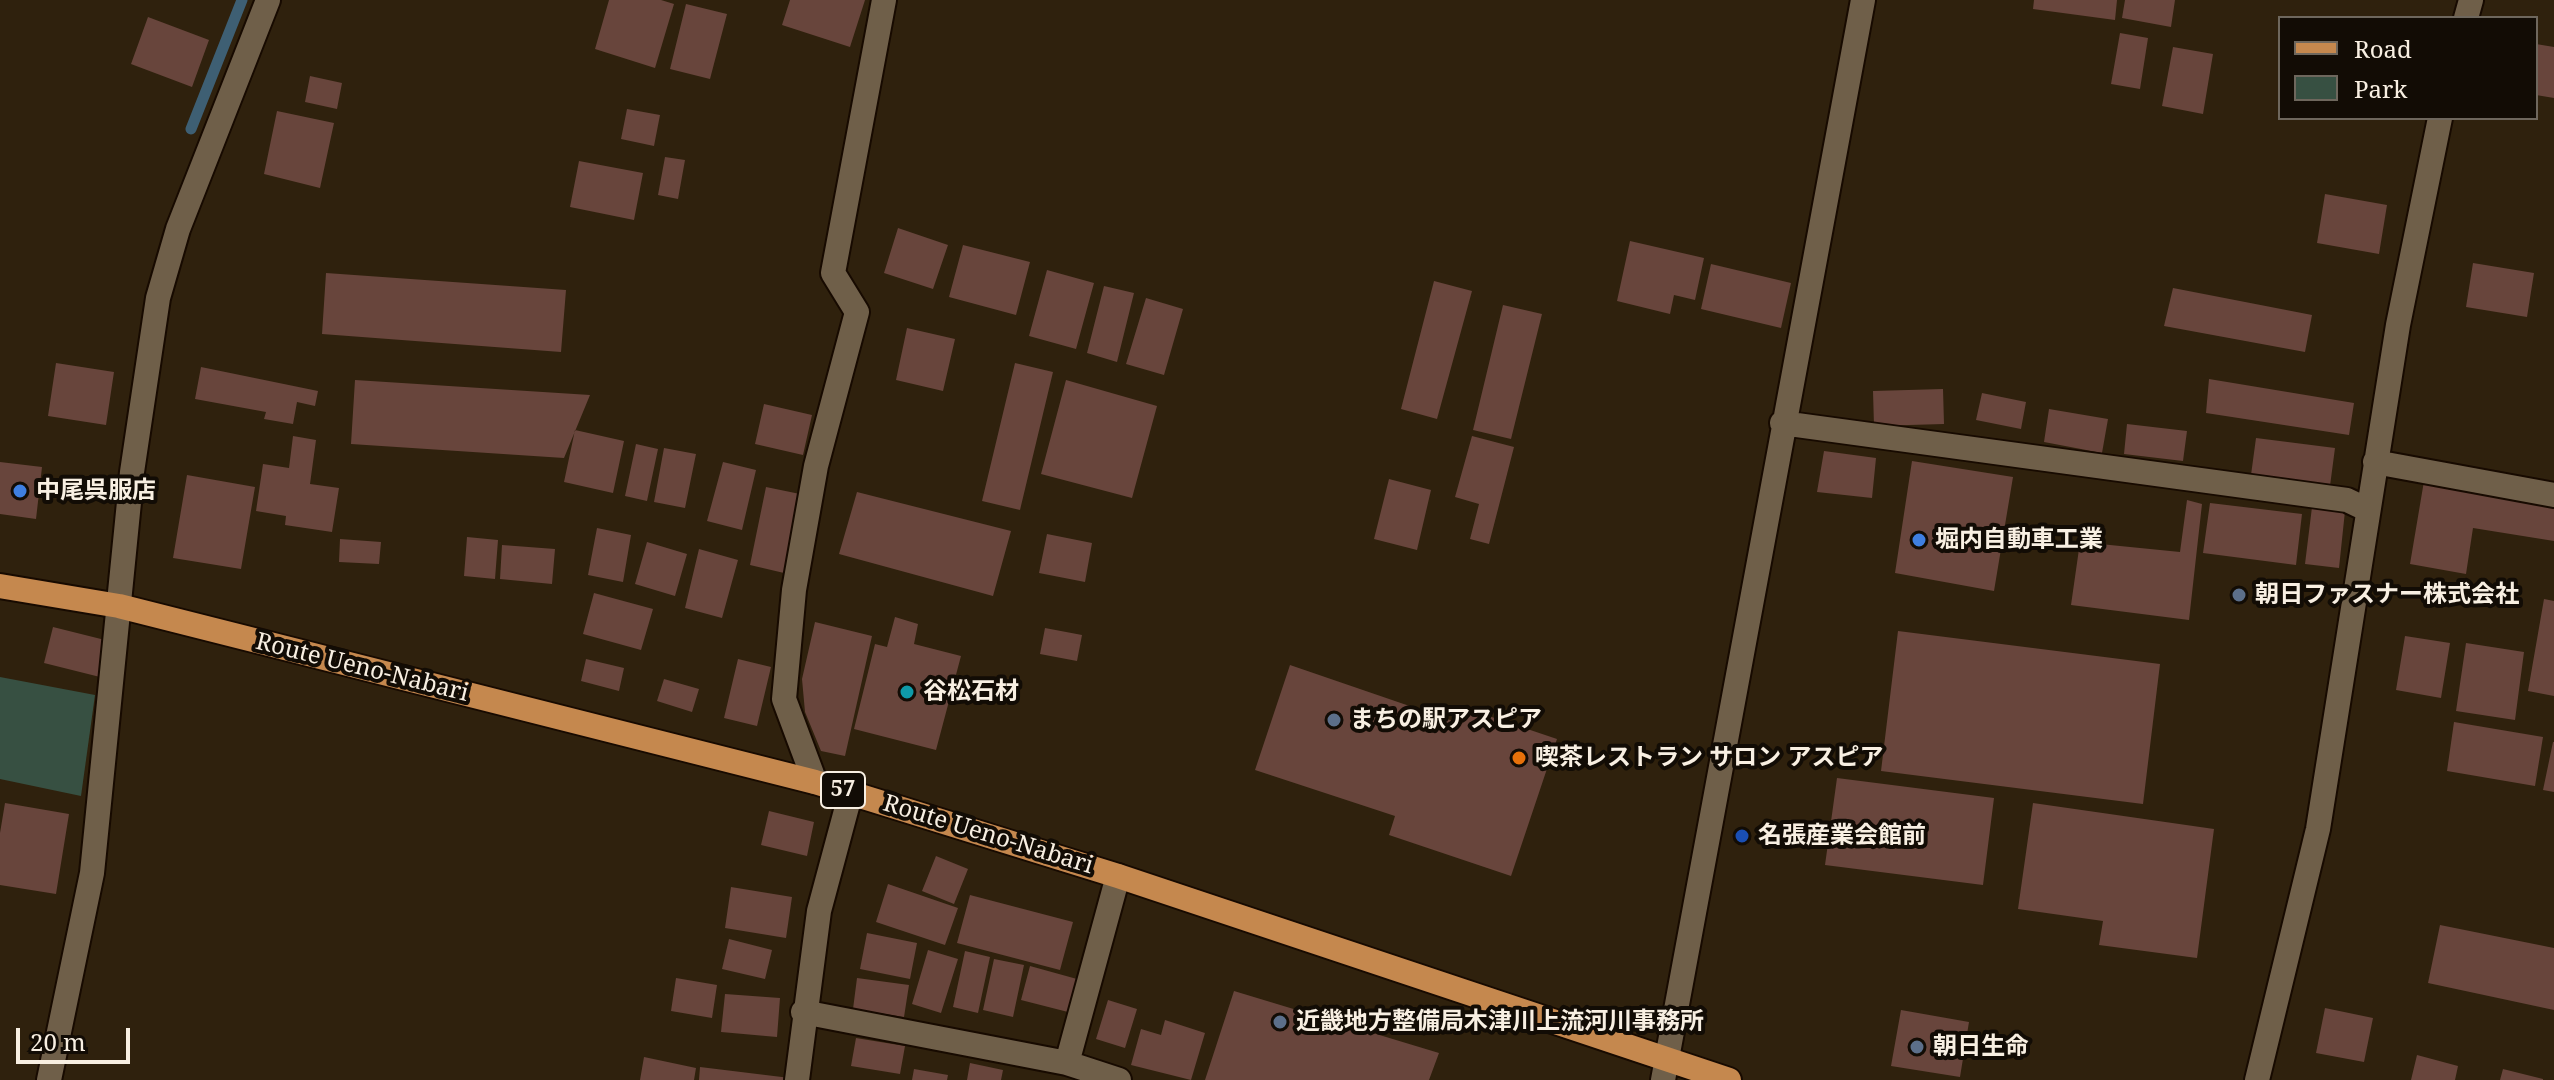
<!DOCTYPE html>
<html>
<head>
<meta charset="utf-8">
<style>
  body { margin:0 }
  #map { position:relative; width:2554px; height:1080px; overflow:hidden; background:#2f210d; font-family:"Noto Serif",serif }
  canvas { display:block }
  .legend { position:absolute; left:2278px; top:16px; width:260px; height:104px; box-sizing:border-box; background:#120c05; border:2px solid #6e675d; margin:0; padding:10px 14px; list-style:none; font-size:24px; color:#f8efe2 }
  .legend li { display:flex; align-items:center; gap:16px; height:40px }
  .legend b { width:40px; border:2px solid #6e675d }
  .scale { position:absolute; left:16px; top:1028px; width:114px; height:36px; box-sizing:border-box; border:4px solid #f8efe2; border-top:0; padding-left:10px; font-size:24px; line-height:28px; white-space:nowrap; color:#f8efe2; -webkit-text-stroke:6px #120c05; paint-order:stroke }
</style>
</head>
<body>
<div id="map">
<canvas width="2554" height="1080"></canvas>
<ul class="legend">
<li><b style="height:10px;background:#c5884e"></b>Road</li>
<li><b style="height:22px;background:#375042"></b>Park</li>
</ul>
<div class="scale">20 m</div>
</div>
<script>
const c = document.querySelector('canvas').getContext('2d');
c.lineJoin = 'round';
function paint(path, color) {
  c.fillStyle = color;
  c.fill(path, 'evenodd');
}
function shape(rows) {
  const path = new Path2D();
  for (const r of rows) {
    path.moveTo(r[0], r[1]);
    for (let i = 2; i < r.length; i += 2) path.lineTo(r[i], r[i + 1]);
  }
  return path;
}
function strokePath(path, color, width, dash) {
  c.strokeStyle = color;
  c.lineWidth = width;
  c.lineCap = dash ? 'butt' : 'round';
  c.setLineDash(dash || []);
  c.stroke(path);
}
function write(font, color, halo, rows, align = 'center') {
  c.font = font + ' "Noto Serif","Noto Sans JP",serif';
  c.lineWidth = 8;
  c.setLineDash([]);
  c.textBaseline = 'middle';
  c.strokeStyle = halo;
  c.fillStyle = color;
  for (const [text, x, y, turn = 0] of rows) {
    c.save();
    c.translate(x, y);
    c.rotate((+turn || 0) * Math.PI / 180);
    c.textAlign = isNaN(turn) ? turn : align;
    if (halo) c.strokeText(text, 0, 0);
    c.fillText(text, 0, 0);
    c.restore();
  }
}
paint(shape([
  [0,677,95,695,81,796,0,779]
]), '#375042');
strokePath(shape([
  [191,129,242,0]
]), '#3e5f73', 11);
paint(shape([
  [609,0,661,0,674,4,655,68,595,49],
  [790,0,865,0,850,47,782,25],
  [2034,0,2117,0,2115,20,2033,9],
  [2125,0,2175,0,2171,27,2122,18],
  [686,4,727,14,710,79,670,69],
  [148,17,209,40,192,87,131,64],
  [2120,33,2148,38,2140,89,2111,84],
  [2536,44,2554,47,2554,98,2536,95],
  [2173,47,2213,54,2203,114,2162,106],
  [310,76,342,83,337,109,305,102],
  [627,109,660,115,654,146,621,139],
  [277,111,334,123,320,188,264,174],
  [665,157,685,160,678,199,658,195],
  [579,161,643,173,634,220,570,207],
  [2325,194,2387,205,2379,254,2317,243],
  [898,228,948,245,933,289,884,273],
  [1630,241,1704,258,1695,300,1674,295,1670,314,1617,301],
  [963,245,1030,262,1016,315,949,297],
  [2473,263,2534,273,2527,317,2466,307],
  [1711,264,1791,283,1781,328,1701,309],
  [1047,270,1094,283,1076,349,1029,336],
  [326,273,566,290,561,352,322,334],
  [1434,281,1472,291,1437,419,1401,409],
  [1104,286,1134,293,1117,362,1087,353],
  [2173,288,2312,315,2305,352,2164,326],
  [1146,298,1183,309,1164,375,1126,364],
  [1503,305,1542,314,1511,439,1473,430],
  [907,328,955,339,943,391,896,380],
  [56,363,114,372,106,425,48,416],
  [1015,363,1053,372,1020,510,982,501],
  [201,367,318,391,315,406,297,402,293,424,264,419,266,412,195,399],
  [2209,379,2354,403,2349,435,2206,413],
  [355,380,590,395,564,458,351,444],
  [1066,380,1157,406,1132,498,1041,474],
  [1943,389,1944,424,1874,426,1873,391],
  [1982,393,2026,402,2021,429,1976,420],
  [764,404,812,415,803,455,755,444],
  [2049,409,2108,419,2102,453,2044,442],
  [2127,424,2187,431,2183,461,2124,454],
  [575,430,624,441,613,493,564,482],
  [293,436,316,440,310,484,339,488,332,532,285,525,286,516,256,511,263,464,289,468],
  [1472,436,1514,447,1489,544,1470,539,1479,504,1455,497],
  [2256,438,2335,448,2330,486,2251,475],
  [636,444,658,449,647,501,625,496],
  [664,448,696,454,685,508,654,502],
  [1824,451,1876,458,1872,498,1817,492],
  [1912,461,2013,477,1994,591,1895,573],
  [0,462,42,467,36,519,0,514],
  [723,462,756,470,742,530,707,521],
  [187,475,255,487,241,569,173,558],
  [1389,479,1431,490,1417,550,1374,539],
  [2424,481,2554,504,2554,541,2473,528,2466,574,2410,564],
  [766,487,800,494,784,573,750,565],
  [857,492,1011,531,993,596,839,554],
  [2187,500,2202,504,2189,620,2071,605,2080,542,2180,552],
  [2210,503,2302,514,2296,565,2203,553],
  [2312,507,2345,511,2339,568,2305,564],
  [597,528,631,535,623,582,588,575],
  [1047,534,1092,543,1085,582,1039,573],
  [467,537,498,540,495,579,464,576],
  [340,539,381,542,379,564,339,562],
  [647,542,687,554,675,596,635,584],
  [502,545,555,549,552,584,500,579],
  [699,549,738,560,722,618,685,608],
  [594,593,653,609,641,650,583,634],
  [2544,599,2554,601,2554,696,2528,691],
  [895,617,918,624,914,644,961,656,936,750,854,729,875,644,887,647],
  [815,622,872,636,845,756,821,751,805,712,802,679],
  [53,627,113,642,104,678,44,663],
  [1045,628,1082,635,1077,661,1040,654],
  [1898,631,2160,664,2143,804,1881,771],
  [2405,636,2450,643,2441,698,2396,690],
  [2466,643,2524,652,2515,720,2456,711],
  [586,659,624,668,619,691,581,681],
  [738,659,771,667,757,726,724,718],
  [1290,665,1462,724,1468,709,1557,739,1511,876,1389,835,1395,816,1255,770],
  [664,679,699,689,692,712,657,701],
  [2454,722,2543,737,2535,786,2447,771],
  [2553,742,2554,742,2554,792,2543,790],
  [1837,778,1994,798,1983,885,1825,865],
  [5,803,69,814,56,894,0,885,0,833],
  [2033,803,2214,829,2197,958,2099,945,2103,921,2018,909],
  [769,811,814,822,807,856,761,845],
  [936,856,968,869,954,904,922,891],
  [888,884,958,908,945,945,876,922],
  [731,887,792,897,786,938,725,928],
  [970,895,1073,922,1060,970,957,943],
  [2440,925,2554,948,2554,1010,2428,983],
  [867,933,917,943,910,979,860,969],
  [729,939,772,950,765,979,722,969],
  [928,950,958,959,941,1013,912,1004],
  [965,951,990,957,978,1013,953,1007],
  [994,959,1024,965,1013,1017,983,1010],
  [1030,966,1077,979,1068,1012,1021,1000],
  [676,978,717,985,712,1018,671,1011],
  [857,978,909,985,904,1017,853,1009],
  [1234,991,1439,1053,1429,1080,1205,1080],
  [725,994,780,998,777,1037,721,1032],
  [1108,1000,1137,1009,1125,1048,1096,1039],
  [2325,1008,2373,1018,2364,1062,2316,1053],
  [1901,1010,1969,1022,1960,1077,1891,1066],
  [1165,1020,1205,1033,1191,1080,1131,1065,1141,1029,1161,1035],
  [856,1038,905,1046,900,1074,851,1066],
  [2417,1055,2458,1066,2455,1080,2411,1080],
  [644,1057,696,1068,694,1080,640,1080],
  [970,1063,1003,1070,1001,1080,967,1080],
  [700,1067,790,1078,790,1080,699,1080],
  [914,1069,948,1075,947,1080,912,1080],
  [2503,1069,2543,1079,2543,1080,2500,1080]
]), '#68453c');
const minor = shape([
  [2466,18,2471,0],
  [1782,423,2347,500,2368,510],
  [2375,462,2554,495],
  [815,782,784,699,794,590,816,466,857,312,833,273,884,0],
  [1118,876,1067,1063,1119,1080],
  [803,1012,1067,1063],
  [49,1080,92,873,132,472,158,298,178,229,268,0],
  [797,1080,819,911,851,792],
  [1663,1080,1863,0],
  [2257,1080,2318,829,2398,325,2440,118]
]);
const major = shape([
  [0,586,119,606,815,782,1118,876,1729,1080]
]);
strokePath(minor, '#170a00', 28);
strokePath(major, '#170a00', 28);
strokePath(minor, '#6f5f49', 24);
strokePath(major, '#c5884e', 24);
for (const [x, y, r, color] of [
  [20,491,8,"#3f7fe0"],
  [1919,540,8,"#3f7fe0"],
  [2239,595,8,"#5c6f8a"],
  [907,692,8,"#0f9aa8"],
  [1334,720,8,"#5c6f8a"],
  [1519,758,8,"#e8710a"],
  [1742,836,8,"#1a4fb4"],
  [1280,1022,8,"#5c6f8a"],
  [1917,1047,8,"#5c6f8a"]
]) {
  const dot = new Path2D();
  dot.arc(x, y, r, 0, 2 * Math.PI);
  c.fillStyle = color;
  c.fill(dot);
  strokePath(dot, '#120c05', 3);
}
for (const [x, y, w] of [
  [843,790,44]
]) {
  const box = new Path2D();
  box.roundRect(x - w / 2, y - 18, w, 36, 6);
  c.fillStyle = '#120c05';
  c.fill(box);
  strokePath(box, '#f8efe2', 2);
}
write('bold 22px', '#f8efe2', null, [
  ["57",843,790]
]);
write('bold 24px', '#f8efe2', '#120c05', [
  ["中尾呉服店",36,491],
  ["堀内自動車工業",1935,540],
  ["朝日ファスナー株式会社",2255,595],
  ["谷松石材",923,692],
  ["まちの駅アスピア",1350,720],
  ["喫茶レストラン サロン アスピア",1535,758],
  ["名張産業会館前",1758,836],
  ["近畿地方整備局木津川上流河川事務所",1296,1022],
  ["朝日生命",1933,1047]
], 'left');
write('24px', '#f8efe2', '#120c05', [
  ["Route Ueno-Nabari",362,668,14],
  ["Route Ueno-Nabari",988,835,17]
]);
</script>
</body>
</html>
